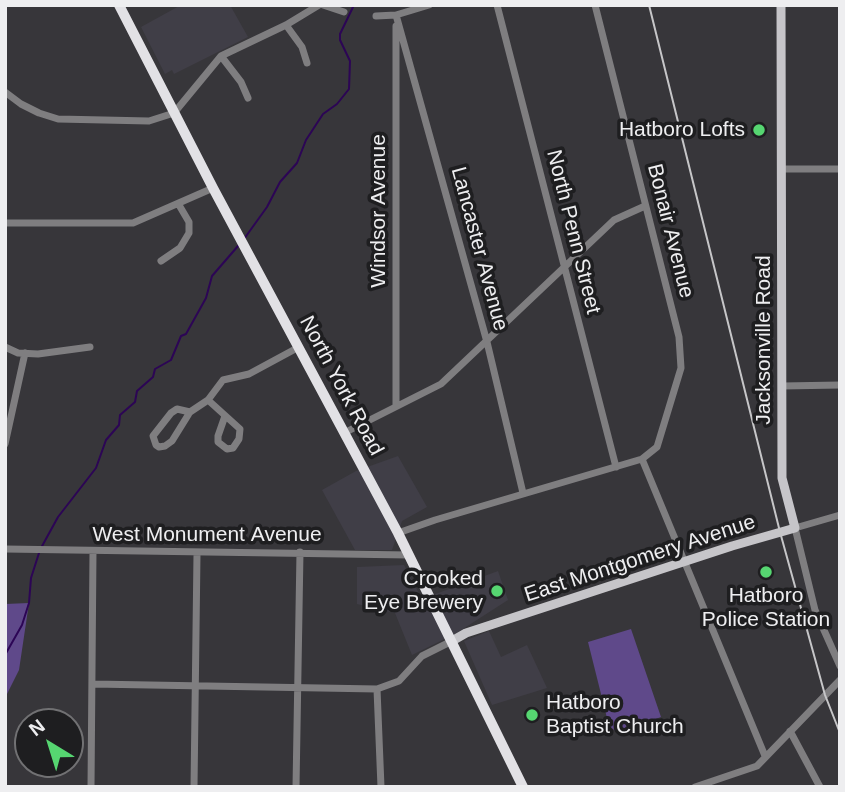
<!DOCTYPE html>
<html>
<head>
<meta charset="utf-8">
<style>
  body { margin:0 }
  #map { position:relative; width:845px; height:792px; overflow:hidden; background:#37363a; font-family:Helvetica,sans-serif }
  canvas { display:block }
  .frame { position:absolute; inset:0; border:7px solid #eeeef0; pointer-events:none }
  .north { position:absolute; left:14px; top:708px; width:70px; height:70px; box-sizing:border-box; background:#1e1e20; border:2px solid #717173; border-radius:50%; rotate:322deg; font-size:19px; font-weight:700; line-height:28px; text-align:center; color:#eeeef0 }
  .north::after { content:''; display:block; margin:auto; width:24px; height:32px; background:#56d671; clip-path:polygon(50% 0,100% 100%,50% 72%,0 100%) }
</style>
</head>
<body>
<div id="map">
<canvas width="845" height="792"></canvas>
<div class="frame"></div>
<div class="north">N</div>
</div>
<script>
const c = document.querySelector('canvas').getContext('2d');
c.lineJoin = 'round';
function paint(path, color) {
  c.fillStyle = color;
  c.fill(path, 'evenodd');
}
function shape(rows) {
  const path = new Path2D();
  for (const r of rows) {
    path.moveTo(r[0], r[1]);
    for (let i = 2; i < r.length; i += 2) path.lineTo(r[i], r[i + 1]);
  }
  return path;
}
function strokePath(path, color, width, dash) {
  c.strokeStyle = color;
  c.lineWidth = width;
  c.lineCap = dash ? 'butt' : 'round';
  c.setLineDash(dash || []);
  c.stroke(path);
}
function write(font, color, halo, rows, align = 'center') {
  c.font = font + ' Helvetica,sans-serif';
  c.lineWidth = 7;
  c.setLineDash([]);
  c.textBaseline = 'middle';
  c.strokeStyle = halo;
  c.fillStyle = color;
  for (const [text, x, y, turn = 0] of rows) {
    c.save();
    c.translate(x, y);
    c.rotate((+turn || 0) * Math.PI / 180);
    c.textAlign = isNaN(turn) ? turn : align;
    if (halo) c.strokeText(text, 0, 0);
    c.fillText(text, 0, 0);
    c.restore();
  }
}
paint(shape([
  [181,5,230,5,248,37,174,74,172,70,165,74,141,27],
  [398,456,427,507,402,521,392,550,355,550,322,490,356,471],
  [404,565,422,599,498,571,508,600,455,634,412,655,395,613,357,604,357,567],
  [489,631,501,657,527,645,547,688,492,705,464,641]
]), '#403e47');
paint(shape([
  [29,603,19,670,5,698,5,604],
  [631,629,661,717,618,733,609,726,588,642]
]), '#5f498a');
strokePath(shape([
  [244,239,267,207,280,182,297,163,306,140,323,114,337,104,349,89,350,61,340,40,340,34,354,5],
  [41,548,58,517,96,468,106,440,119,425,120,415,135,402,137,391,153,377,155,369,171,360,181,336,186,334,206,298,212,276,238,246],
  [5,655,22,625,29,603,31,578,39,553]
]), '#2c0555', 2);
strokePath(shape([
  [323,5,344,12],
  [497,5,616,467],
  [396,15,487,342,523,493],
  [376,16,396,15,429,5],
  [286,25,302,47,307,63],
  [221,56,241,82,248,98],
  [5,92,21,104,39,113,58,119,149,121,174,113,221,56,286,25,319,5],
  [782,169,840,169],
  [5,223,133,223,213,188],
  [161,261,180,248,189,233,189,222,179,205],
  [5,347,18,353,38,354,90,347],
  [782,386,840,385],
  [208,400,240,429,239,439,233,448,227,449,218,442,218,436,225,416],
  [396,406,396,26],
  [190,412,177,409,171,413,153,436,156,445,159,447,165,446,172,441,190,412,208,400,223,380,249,374,299,347],
  [344,433,441,384,614,220,645,206],
  [5,444,25,353],
  [642,459,765,756],
  [840,515,795,528,815,610,840,666],
  [398,533,435,520,642,459,657,447,681,368,679,337,595,5],
  [5,549,409,555],
  [93,684,377,689,399,681,422,656,452,641],
  [377,689,381,787],
  [790,731,820,787],
  [91,787,93,551],
  [194,787,197,554],
  [296,787,300,552],
  [695,787,757,766,840,680]
]), '#7f7e80', 7);
strokePath(shape([
  [452,641,466,633,732,546,795,528,782,478,781,5]
]), '#c6c5c9', 9);
strokePath(shape([
  [119,5,213,188,398,533,523,787]
]), '#e2e1e5', 10);
strokePath(shape([
  [649,5,780,532,825,695,840,733]
]), '#c6c6c8', 2);
for (const [x, y, r, color] of [
  [759,130,7,"#56d671"],
  [766,572,7,"#56d671"],
  [497,591,7,"#56d671"],
  [532,715,7,"#56d671"]
]) {
  const dot = new Path2D();
  dot.arc(x, y, r, 0, 2 * Math.PI);
  c.fillStyle = color;
  c.fill(dot);
  strokePath(dot, '#1e1e20', 2.5);
}
write('21px', '#eeeef0', '#1e1e20', [
  ["Hatboro Lofts",745,130],
  ["Crooked",483,579],
  ["Eye Brewery",483,603],
  ["Hatboro",766,596,"center"],
  ["Police Station",766,620,"center"],
  ["Hatboro",546,703,"left"],
  ["Baptist Church",546,727,"left"]
], 'right');
write('21px', '#eeeef0', '#1e1e20', [
  ["Windsor Avenue",379,211,-90],
  ["Bonair Avenue",670,231,76],
  ["North Penn Street",573,232,76],
  ["Lancaster Avenue",479,249,75],
  ["Jacksonville Road",764,340,-90],
  ["North York Road",341,386,62],
  ["West Monument Avenue",207,535],
  ["East Montgomery Avenue",640,559,-18]
]);
</script>
</body>
</html>
